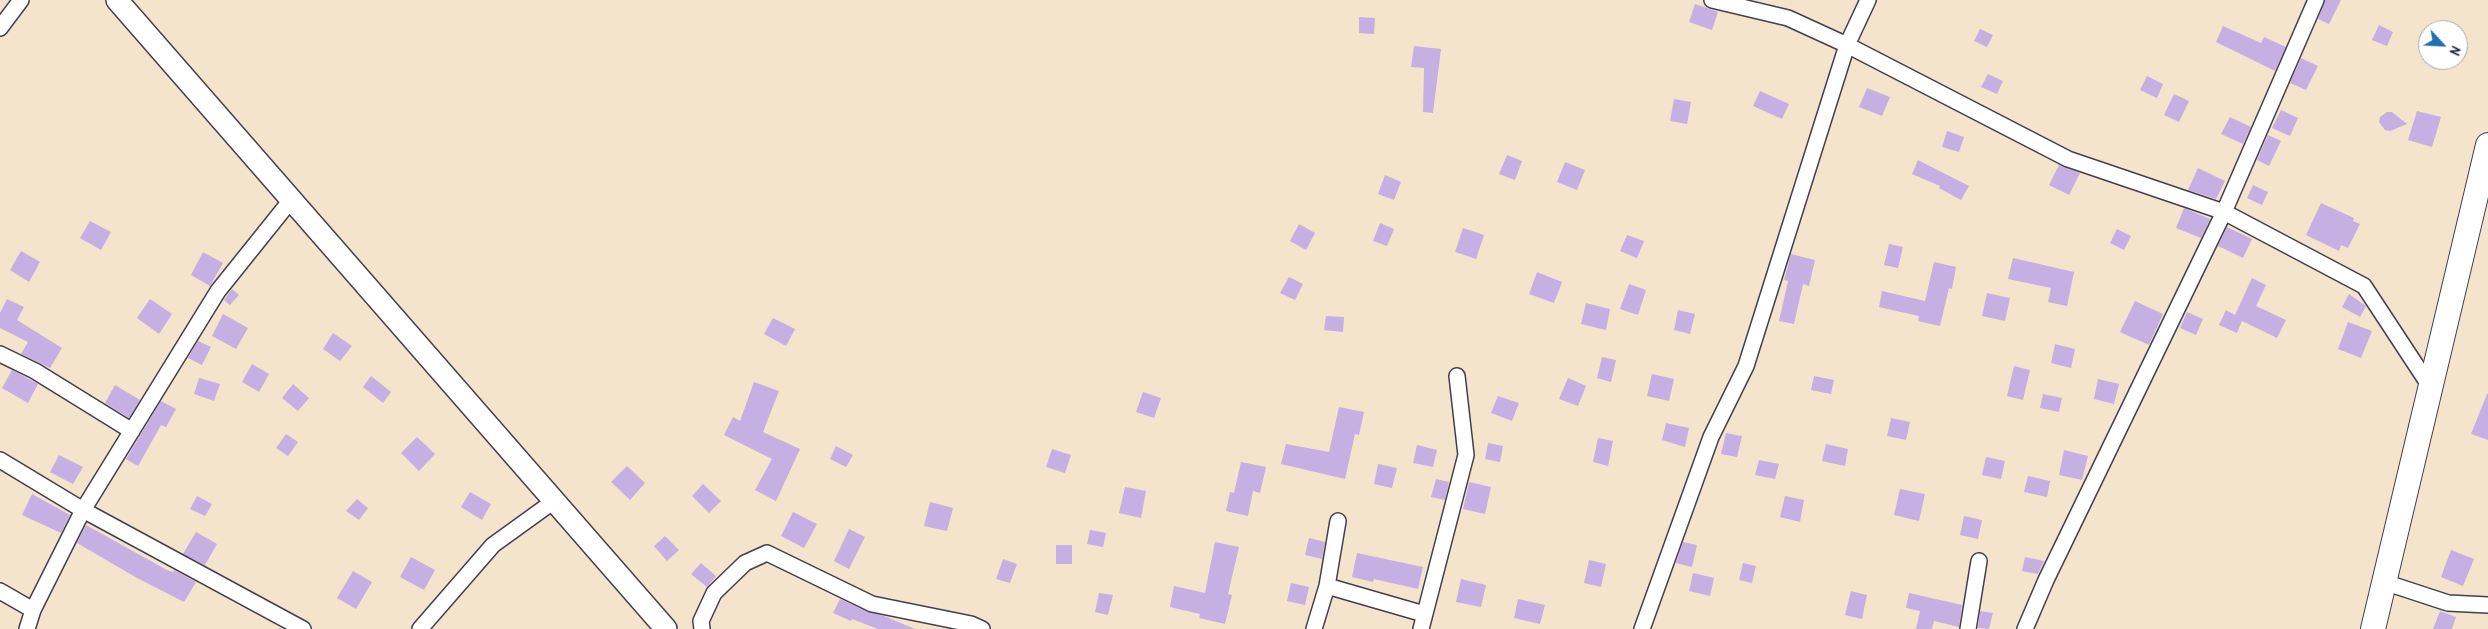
<!DOCTYPE html>
<html>
<head>
<meta charset="utf-8">
<style>
  body { margin:0 }
  #map { position:relative; width:2488px; height:629px; overflow:hidden; background:#f4e4cb; font-family:"Patrick Hand",sans-serif }
  canvas { display:block }
  .north { position:absolute; left:2418px; top:20px; width:50px; height:50px; box-sizing:border-box; background:#fff; border:1px solid #a7a7b1; border-radius:50%; rotate:115deg; font-size:14px; font-weight:700; line-height:20px; text-align:center; color:#22223b }
  .north::after { content:''; display:block; margin:auto; width:18px; height:22px; background:#1f6fb2; clip-path:polygon(50% 0,100% 100%,50% 72%,0 100%) }
</style>
</head>
<body>
<div id="map">
<canvas width="2488" height="629"></canvas>
<div class="north">N</div>
</div>
<script>
const c = document.querySelector('canvas').getContext('2d');
c.lineJoin = 'round';
function paint(path, color) {
  c.fillStyle = color;
  c.fill(path, 'evenodd');
}
function shape(rows) {
  const path = new Path2D();
  for (const r of rows) {
    path.moveTo(r[0], r[1]);
    for (let i = 2; i < r.length; i += 2) path.lineTo(r[i], r[i + 1]);
  }
  return path;
}
function strokePath(path, color, width, dash) {
  c.strokeStyle = color;
  c.lineWidth = width;
  c.lineCap = dash ? 'butt' : 'round';
  c.setLineDash(dash || []);
  c.stroke(path);
}
paint(shape([
  [2325,0,2341,0,2329,24,2318,19],
  [1695,4,1718,12,1712,30,1689,22],
  [1359,17,1375,18,1374,34,1359,33],
  [2379,25,2393,32,2387,46,2372,40],
  [2223,26,2261,43,2264,37,2286,47,2275,71,2216,42],
  [1980,29,1993,35,1987,47,1974,41],
  [1414,46,1441,49,1433,113,1423,112,1424,68,1411,67],
  [2301,58,2318,66,2306,90,2290,83],
  [1988,74,2003,81,1997,94,1981,87],
  [2147,76,2163,84,2157,98,2140,90],
  [1867,88,1890,97,1882,116,1859,107],
  [1760,91,1789,104,1782,119,1753,106],
  [2174,94,2189,101,2179,122,2164,115],
  [1674,99,1691,102,1687,124,1670,121],
  [2281,110,2298,118,2290,136,2272,128],
  [2417,111,2441,117,2432,147,2408,140],
  [2387,112,2392,112,2407,124,2390,131,2385,130,2379,122,2380,117],
  [2230,117,2251,127,2243,144,2221,134],
  [1947,131,1964,137,1959,152,1942,147],
  [2268,135,2281,141,2269,166,2257,160],
  [1507,155,1522,161,1515,180,1499,174],
  [1918,160,1969,186,1961,200,1939,188,1940,186,1912,174],
  [1565,162,1585,170,1577,190,1557,182],
  [2059,165,2080,173,2069,195,2049,185],
  [2198,168,2225,181,2216,199,2188,190],
  [1385,175,1401,182,1394,200,1378,194],
  [2253,185,2268,192,2262,205,2247,198],
  [2321,203,2354,218,2353,221,2360,224,2348,248,2341,245,2339,251,2306,235],
  [2184,208,2210,219,2201,238,2176,228],
  [90,221,111,232,101,250,80,238],
  [1380,223,1394,229,1387,246,1373,241],
  [1299,224,1315,233,1306,250,1290,241],
  [2227,227,2252,239,2243,258,2218,246],
  [1463,228,1484,235,1476,259,1455,252],
  [2117,229,2131,236,2124,250,2110,243],
  [1627,235,1644,241,1637,258,1620,251],
  [1889,244,1903,247,1898,268,1884,265],
  [21,251,40,262,29,282,10,270],
  [203,252,223,263,210,286,191,275],
  [1791,254,1815,260,1809,286,1803,284,1794,324,1779,321,1788,281,1784,280],
  [2013,258,2074,272,2067,306,2048,302,2051,288,2008,279],
  [1934,262,1956,267,1952,289,1949,288,1940,326,1918,321,1919,316,1879,307,1882,291,1925,301],
  [1537,272,1562,282,1554,303,1529,294],
  [1289,277,1303,284,1295,300,1280,293],
  [2252,278,2266,285,2256,306,2286,320,2277,338,2242,321,2237,333,2219,325,2226,310,2235,315],
  [1629,284,1646,290,1638,315,1620,309],
  [232,289,239,295,230,305,224,300],
  [1987,293,2010,298,2005,321,1982,316],
  [2349,294,2366,306,2360,317,2342,307],
  [7,299,24,307,17,320,62,348,50,368,21,354,28,342,0,328,0,313],
  [150,299,172,314,159,334,137,318],
  [2135,301,2163,314,2149,345,2120,332],
  [1586,303,1610,309,1606,330,1581,324],
  [1678,310,1695,314,1690,334,1674,330],
  [2187,312,2203,319,2196,335,2180,328],
  [223,314,248,328,236,349,212,336],
  [1326,316,1344,317,1343,332,1324,330],
  [773,318,795,329,786,346,764,334],
  [2348,322,2372,331,2361,358,2338,349],
  [333,333,352,346,340,361,323,349],
  [198,341,211,347,202,365,188,358],
  [2055,344,2075,349,2071,368,2051,363],
  [1602,357,1616,360,1611,382,1597,378],
  [252,364,269,374,259,392,242,382],
  [2014,366,2030,370,2023,400,2007,396],
  [12,370,38,384,28,403,2,388],
  [1652,374,1674,379,1669,401,1647,396],
  [371,376,391,392,383,403,363,387],
  [1814,376,1834,380,1831,394,1811,390],
  [199,378,220,384,214,401,194,394],
  [1568,378,1586,386,1578,406,1559,399],
  [2098,379,2119,384,2114,404,2094,399],
  [754,382,779,391,763,432,800,449,776,501,755,490,772,459,724,435,733,417,740,421],
  [293,384,309,398,298,411,282,398],
  [115,385,140,400,129,418,105,403],
  [1143,392,1161,398,1154,418,1136,412],
  [2043,394,2062,398,2059,412,2040,408],
  [2487,394,2488,394,2488,440,2471,434],
  [1498,396,1519,403,1512,421,1491,413],
  [161,401,176,409,166,427,161,425,138,466,126,459],
  [1339,407,1364,412,1359,435,1355,434,1345,479,1281,464,1286,444,1329,452],
  [1891,418,1910,422,1906,440,1887,436],
  [1666,423,1689,428,1685,447,1662,440],
  [1726,433,1742,436,1737,457,1721,454],
  [286,434,298,442,288,456,276,448],
  [417,437,435,454,419,471,401,453],
  [1598,438,1613,441,1608,466,1593,462],
  [1488,443,1503,446,1500,462,1485,459],
  [1826,444,1848,449,1845,466,1822,461],
  [1417,445,1437,450,1433,467,1413,463],
  [836,446,853,455,846,467,830,459],
  [1052,449,1071,455,1065,473,1046,467],
  [2064,450,2088,456,2082,480,2059,475],
  [59,455,83,467,73,484,50,472],
  [1986,457,2005,461,2001,479,1982,475],
  [1759,460,1779,464,1775,479,1755,475],
  [1241,462,1266,467,1260,493,1253,491,1248,516,1226,511,1230,492,1234,493],
  [1378,464,1397,468,1392,488,1374,484],
  [627,466,645,483,630,500,611,482],
  [2028,476,2050,481,2047,497,2024,492],
  [1436,479,1449,482,1445,500,1431,497],
  [1469,482,1491,487,1485,514,1463,509],
  [703,484,721,501,709,513,692,496],
  [1125,487,1146,491,1141,518,1119,513],
  [1900,489,1925,494,1919,521,1894,515],
  [470,492,491,504,482,520,461,507],
  [32,494,70,515,61,533,22,515],
  [197,496,212,504,205,516,190,509],
  [1785,496,1804,500,1800,522,1780,517],
  [357,499,368,508,359,520,346,511],
  [930,502,953,508,947,531,924,526],
  [793,512,817,524,804,548,781,536],
  [1964,516,1982,520,1978,539,1960,535],
  [86,525,167,570,173,572,174,570,196,582,184,602,137,578,77,543],
  [849,529,865,537,849,569,834,561],
  [1090,530,1106,533,1103,547,1087,544],
  [196,532,217,544,205,565,183,554],
  [665,536,679,550,667,561,654,546],
  [1309,538,1325,542,1322,559,1305,555],
  [1215,542,1239,547,1228,594,1232,595,1225,624,1199,618,1200,614,1170,607,1174,586,1205,593],
  [1683,542,1697,545,1692,567,1676,563],
  [1056,545,1072,545,1072,564,1056,564],
  [2451,550,2474,559,2463,586,2441,577],
  [1357,553,1423,567,1418,589,1374,579,1373,582,1352,577],
  [411,557,435,570,424,590,400,577],
  [2025,557,2044,561,2038,574,2022,571],
  [1003,559,1017,564,1010,583,996,579],
  [1589,560,1606,564,1601,587,1584,583],
  [701,563,716,576,707,587,691,574],
  [1743,563,1756,566,1752,583,1739,580],
  [353,571,372,582,356,609,337,598],
  [1693,573,1714,578,1710,596,1689,591],
  [1461,579,1486,585,1481,607,1456,602],
  [1291,583,1309,587,1305,605,1287,601],
  [1851,591,1867,595,1862,619,1845,615],
  [1099,593,1113,595,1108,615,1095,612],
  [1909,593,1962,605,1959,627,1934,621,1932,629,1916,629,1920,611,1906,608],
  [840,599,868,612,884,616,915,629,878,629,852,619,851,621,833,613],
  [1518,599,1545,605,1540,624,1514,618],
  [1980,611,1993,613,1989,629,1978,628],
  [2440,611,2456,617,2452,629,2433,629]
]), '#c6afe2');
const street = shape([
  [1712,0,1788,18,1847,45,2068,159,2224,212,2364,286,2431,388],
  [0,28,21,0],
  [0,354,35,371,132,431],
  [0,460,83,510,303,629],
  [2384,582,2448,603,2488,605],
  [1327,586,1424,614],
  [0,591,33,610],
  [27,629,33,610,83,510,218,291,291,200],
  [420,629,493,545,554,501],
  [702,629,701,621,714,593,745,563,767,553,872,604,971,624,982,629],
  [1314,629,1327,586,1338,521],
  [1421,629,1466,455,1457,376],
  [1642,629,1711,437,1746,366,1847,45,1868,0],
  [1968,629,1979,561],
  [2025,629,2046,580,2224,212,2316,0]
]);
const secondary = shape([
  [117,0,666,629]
]);
const primary = shape([
  [2373,629,2488,145]
]);
strokePath(street, '#423f51', 18);
strokePath(secondary, '#423f51', 24);
strokePath(primary, '#423f51', 26);
strokePath(street, '#fff', 15);
strokePath(secondary, '#fff', 21);
strokePath(primary, '#fff', 24);
</script>
</body>
</html>
